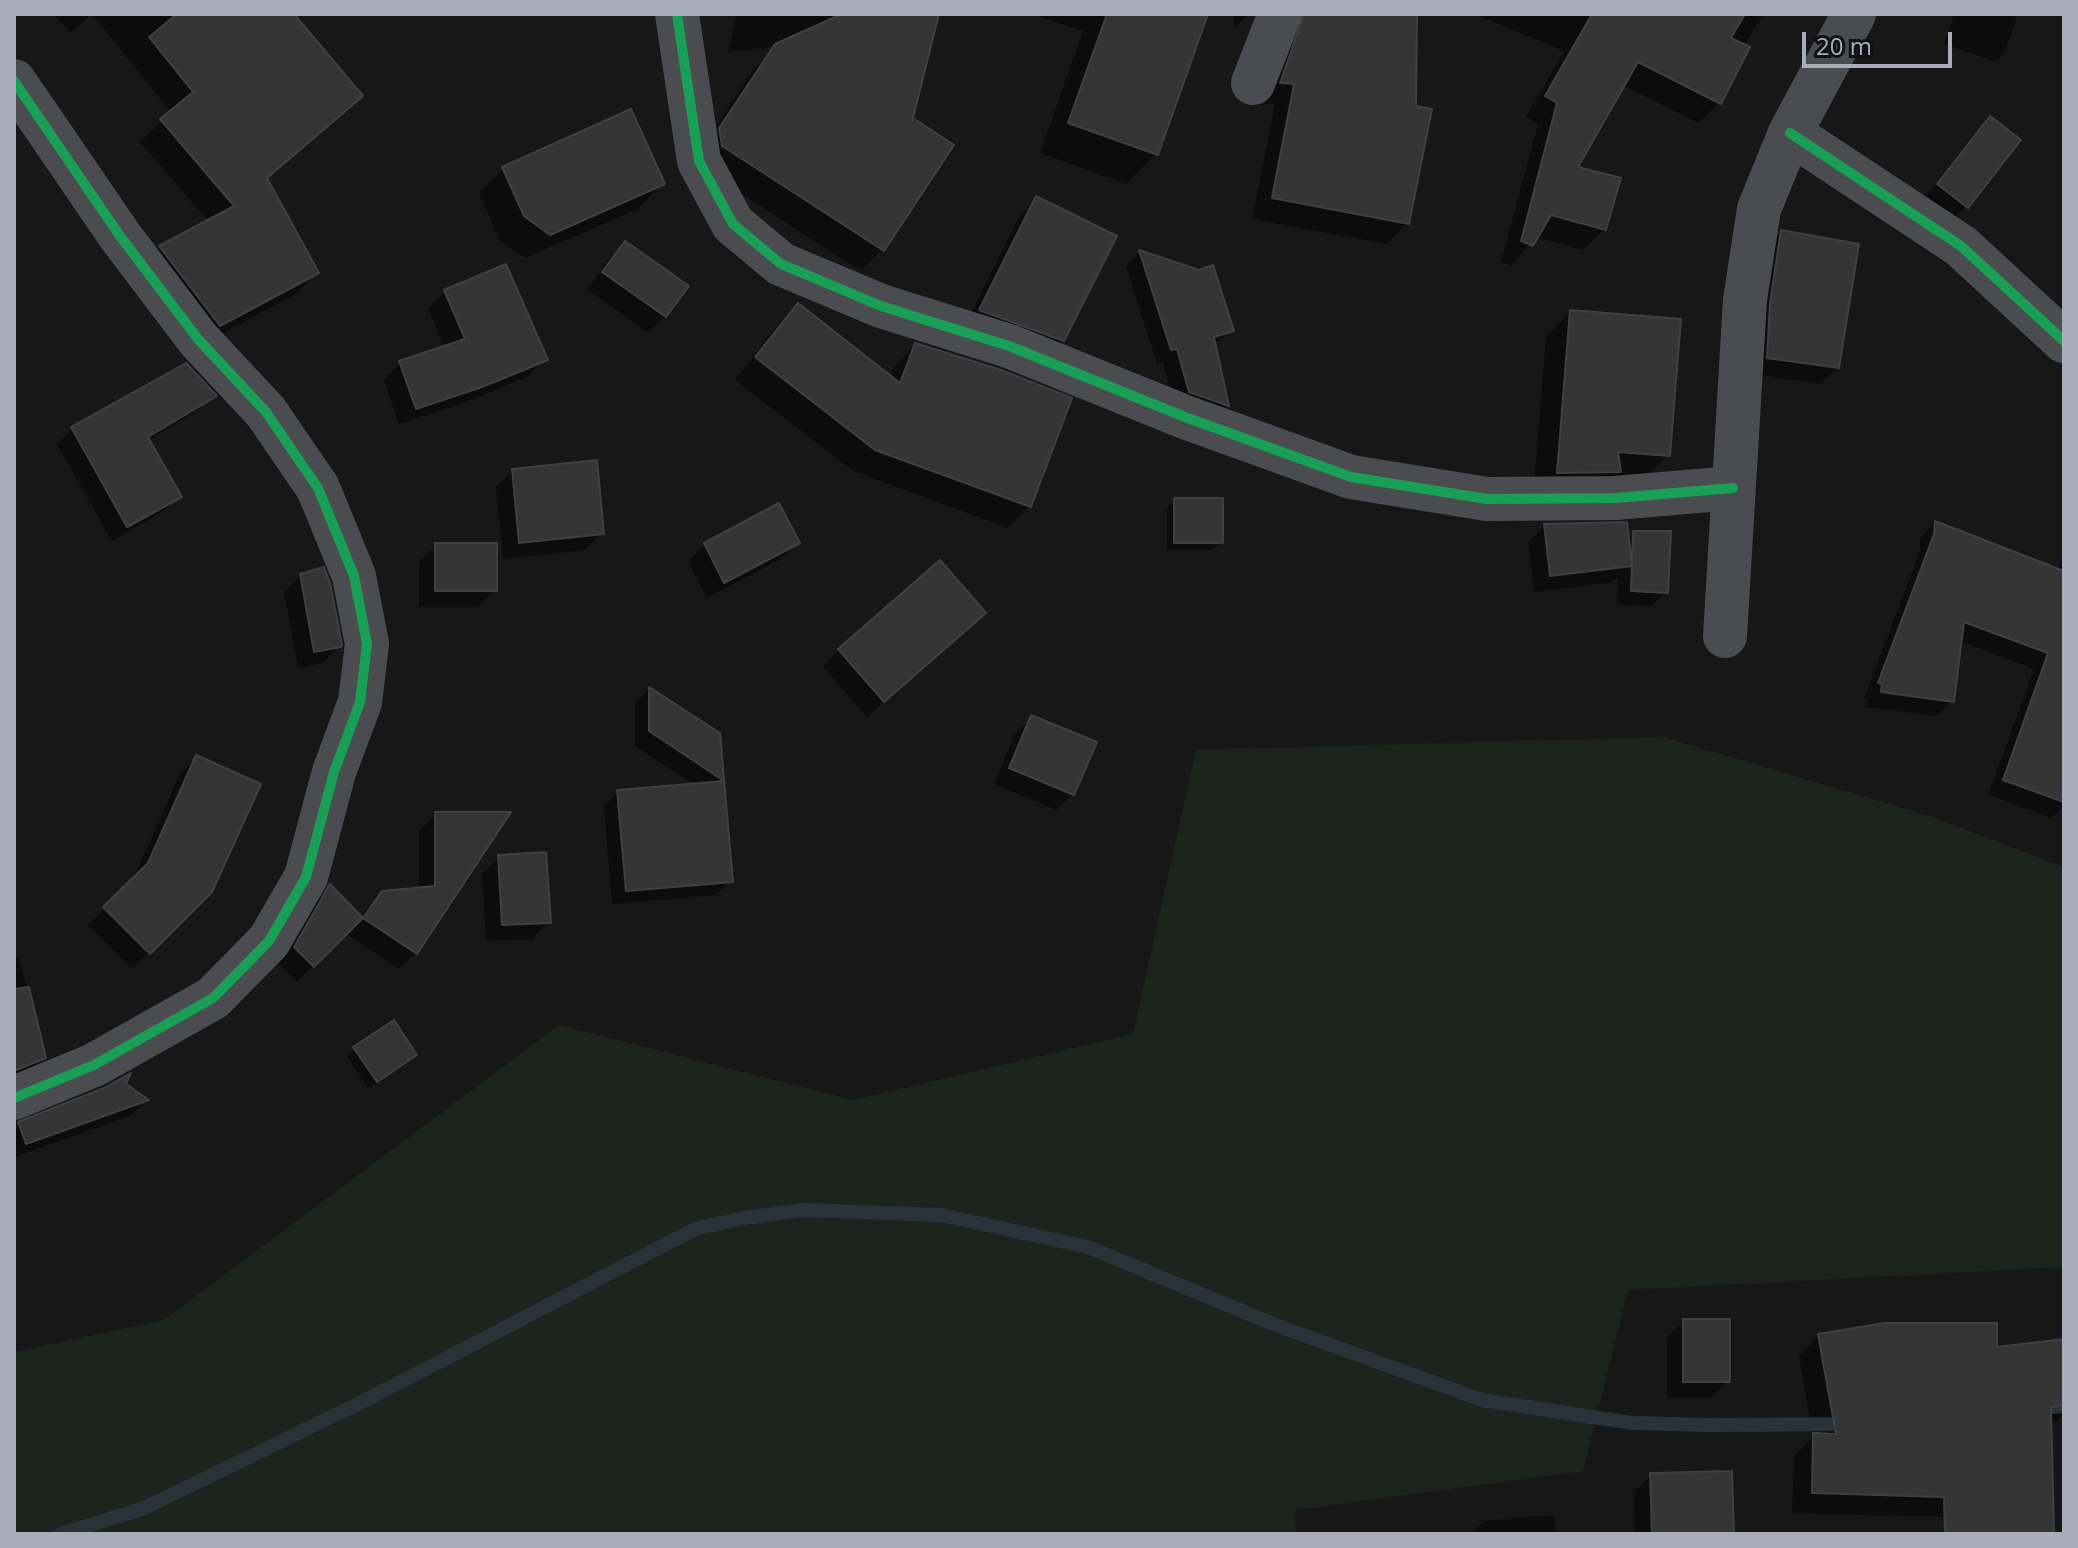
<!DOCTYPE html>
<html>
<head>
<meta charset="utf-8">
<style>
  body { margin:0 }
  #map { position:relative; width:2078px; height:1548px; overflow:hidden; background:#171717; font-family:"Open Sans",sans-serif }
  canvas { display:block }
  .frame { position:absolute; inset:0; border:16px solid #a8adb8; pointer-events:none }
  .scale { position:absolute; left:1802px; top:32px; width:150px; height:36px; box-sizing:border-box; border:4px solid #a8adb8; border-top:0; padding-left:10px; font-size:24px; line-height:28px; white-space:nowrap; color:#a8adb8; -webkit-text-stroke:6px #111113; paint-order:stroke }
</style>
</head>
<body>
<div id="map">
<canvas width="2078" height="1548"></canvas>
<div class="frame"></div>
<div class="scale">20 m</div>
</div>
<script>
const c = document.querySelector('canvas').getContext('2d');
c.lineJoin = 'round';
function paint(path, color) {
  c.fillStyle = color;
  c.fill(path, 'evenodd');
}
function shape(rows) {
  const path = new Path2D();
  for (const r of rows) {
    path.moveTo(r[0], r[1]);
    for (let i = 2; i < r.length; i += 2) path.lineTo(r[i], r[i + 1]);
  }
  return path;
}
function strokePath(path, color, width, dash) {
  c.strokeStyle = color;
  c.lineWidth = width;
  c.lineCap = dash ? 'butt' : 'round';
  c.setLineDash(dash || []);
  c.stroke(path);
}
paint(shape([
  [1663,737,1930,816,2064,867,2064,1267,1628,1290,1583,1471,1295,1510,1296,1534,14,1534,14,1352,164,1320,559,1025,853,1100,1133,1034,1196,750]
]), '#1d241e');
paint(shape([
  [53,14,91,14,71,33],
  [92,14,291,14,361,96,265,180,317,272,296,294,199,346,139,269,160,248,209,222,140,142,171,112],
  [736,14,937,14,883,249,861,271,701,168,699,152,754,68,776,47,728,52],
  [1031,14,1205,14,1156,154,1126,184,1040,153,1083,31],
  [1234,14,1249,14,1234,29],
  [1272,14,1415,14,1408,223,1387,244,1252,219,1275,104,1261,103,1283,46],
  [1474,14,1763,14,1744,47,1720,102,1699,123,1622,85,1575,168,1604,229,1583,250,1536,237,1511,266,1501,262,1538,124,1526,117,1564,51],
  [1954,14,2009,14,2017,16,2004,54,1996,62,1944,44],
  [1990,119,1966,206,1950,223,1922,201,1974,135],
  [503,169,662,184,638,209,525,258,500,241,479,193],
  [1037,198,1062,340,1045,357,964,327,1020,215],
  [1782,232,1837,367,1821,384,1751,374,1765,249],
  [625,244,686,287,665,316,648,333,587,289,608,261],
  [1140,252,1199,272,1231,330,1213,346,1227,406,1213,420,1175,406,1163,362,1157,364,1126,266],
  [445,292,545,359,529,376,464,403,399,424,384,380,400,363,445,348,428,308],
  [798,305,890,377,894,367,916,345,1029,506,1008,528,853,471,735,380,776,327],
  [1570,312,1668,455,1643,480,1533,497,1546,337],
  [186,365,213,395,199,409,148,441,179,496,164,511,112,541,57,444,72,429],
  [513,471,602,533,585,550,503,559,496,487],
  [1175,500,1221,542,1213,550,1167,550,1167,508],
  [778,506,797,543,781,559,707,598,688,561,705,545],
  [1935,523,2057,570,2064,556,2064,806,2052,818,1988,795,2034,669,1960,641,1952,701,1937,716,1867,707,1868,699,1864,698,1920,551,1920,538],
  [1544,526,1627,540,1634,533,1666,592,1652,606,1617,605,1618,577,1613,582,1534,592,1528,542],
  [436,545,495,590,478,607,419,607,419,562],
  [301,575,339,647,323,663,298,668,284,592],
  [984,613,867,717,823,667,839,650],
  [649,689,718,734,730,881,716,895,612,904,604,806,618,792,695,785,635,746,635,703],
  [1032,717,1073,794,1056,810,994,784,1015,734],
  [196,758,211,890,132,969,88,925,132,882,180,774],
  [436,814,508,814,416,952,399,969,345,933,297,982,279,964,314,904,330,887,360,918,383,892,419,889,419,831],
  [499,857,549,922,532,939,486,941,482,874],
  [19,957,44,1057,27,1074,14,1080,14,958],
  [355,1048,415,1055,368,1088,347,1056],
  [124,1085,146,1100,130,1116,14,1157,14,1129,19,1124],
  [1684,1321,1728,1381,1711,1398,1667,1398,1667,1337],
  [1819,1335,1995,1349,2064,1341,2064,1413,2054,1424,2049,1424,2030,1519,1792,1513,1794,1456,1813,1437,1799,1356],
  [1651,1475,1732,1534,1635,1534,1634,1492],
  [1554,1515,1556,1534,1471,1534,1484,1521]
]), '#0007');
strokePath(shape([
  [2038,1408,2064,1406],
  [61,1534,142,1509,360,1403,695,1229,743,1218,804,1210,941,1215,1088,1247,1273,1324,1482,1400,1632,1423,1711,1425,1850,1424]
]), '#2a3239', 14);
const building = shape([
  [177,14,294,14,363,96,267,178,319,273,220,326,159,246,234,206,160,119,193,92,149,37,177,14],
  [842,14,939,14,913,118,954,145,884,251,722,146,719,128,775,44,842,14],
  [1107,14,1208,14,1158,155,1068,123,1107,14],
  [1304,14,1417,14,1416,106,1432,109,1409,224,1272,198,1294,84,1280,83,1304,14],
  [1592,14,1745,14,1731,38,1750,47,1721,104,1638,62,1578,167,1621,178,1606,230,1551,215,1533,246,1521,241,1557,103,1545,96,1592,14],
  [631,109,665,184,550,235,524,216,502,167,631,109],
  [1990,116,2021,140,1968,208,1937,184,1990,116],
  [1036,196,1117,236,1064,341,979,310,1036,196],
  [1781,230,1859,244,1839,368,1767,358,1770,303,1781,230],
  [625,241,689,286,666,317,602,272,625,241],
  [1139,250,1199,270,1213,265,1234,331,1214,337,1229,406,1189,392,1177,349,1171,350,1139,250],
  [506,264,548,360,482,387,416,409,399,361,465,339,444,290,506,264],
  [798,303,900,383,915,343,1001,370,1072,398,1031,507,875,450,755,357,798,303],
  [1570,310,1681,319,1670,456,1618,452,1621,472,1557,473,1570,310],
  [186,363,217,396,148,437,182,497,127,527,71,427,186,363],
  [597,460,604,534,519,543,512,469,597,460],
  [1174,498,1223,498,1223,543,1174,543,1174,498],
  [779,503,800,543,724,583,704,543,779,503],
  [1935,521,2064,571,2064,802,2003,780,2048,653,1964,622,1954,702,1881,692,1882,684,1878,683,1934,534,1935,521],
  [1627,522,1632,566,1550,576,1544,524,1627,522],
  [1633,531,1671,531,1668,593,1631,591,1633,531],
  [435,543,497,543,497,591,435,591,435,543],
  [940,560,986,613,884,702,838,649,940,560],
  [324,567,330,583,342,645,341,647,314,652,300,574,324,567],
  [649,687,720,733,733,882,626,891,617,790,724,781,649,731,649,687],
  [1031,715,1097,742,1074,795,1009,768,1031,715],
  [196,755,261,784,212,892,150,954,103,907,148,863,196,755],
  [435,812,511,812,417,954,363,918,382,891,435,886,435,812],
  [546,852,551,923,502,925,498,855,546,852],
  [330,884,363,918,314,967,294,947,330,884],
  [29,987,46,1058,14,1071,14,989,29,987],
  [394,1020,417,1055,377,1082,353,1047,394,1020],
  [131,1073,126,1084,149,1100,26,1144,18,1122,104,1088,131,1073],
  [1683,1319,1730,1319,1730,1382,1683,1382,1683,1319],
  [1885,1323,1997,1323,1997,1347,2064,1339,2064,1405,2051,1407,2054,1534,1945,1534,1944,1497,1812,1493,1813,1433,1836,1434,1818,1334,1885,1323],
  [1732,1471,1734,1534,1652,1534,1650,1473,1732,1471]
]);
paint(building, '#353536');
strokePath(building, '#3f4043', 2);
strokePath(shape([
  [677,14,699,161,733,224,781,264,881,306,1009,346,1185,417,1351,477,1487,499,1615,498,1733,488],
  [14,81,120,236,198,339,266,412,318,488,354,576,367,644,360,702,334,772,306,877,269,941,213,998,94,1065,14,1098],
  [1253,83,1280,14],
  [1790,133,1961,246,2064,341],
  [1725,636,1745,300,1759,209,1790,133,1854,14]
]), '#4b4c50', 44);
strokePath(shape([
  [677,14,699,161,733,224,781,264,881,306,1009,346,1185,417,1351,477,1487,499,1615,498,1733,488],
  [14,81,120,236,198,339,266,412,318,488,354,576,367,644,360,702,334,772,306,877,269,941,213,998,94,1065,14,1098],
  [1790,133,1961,246,2064,341]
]), '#1a9f57', 10);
</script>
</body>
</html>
